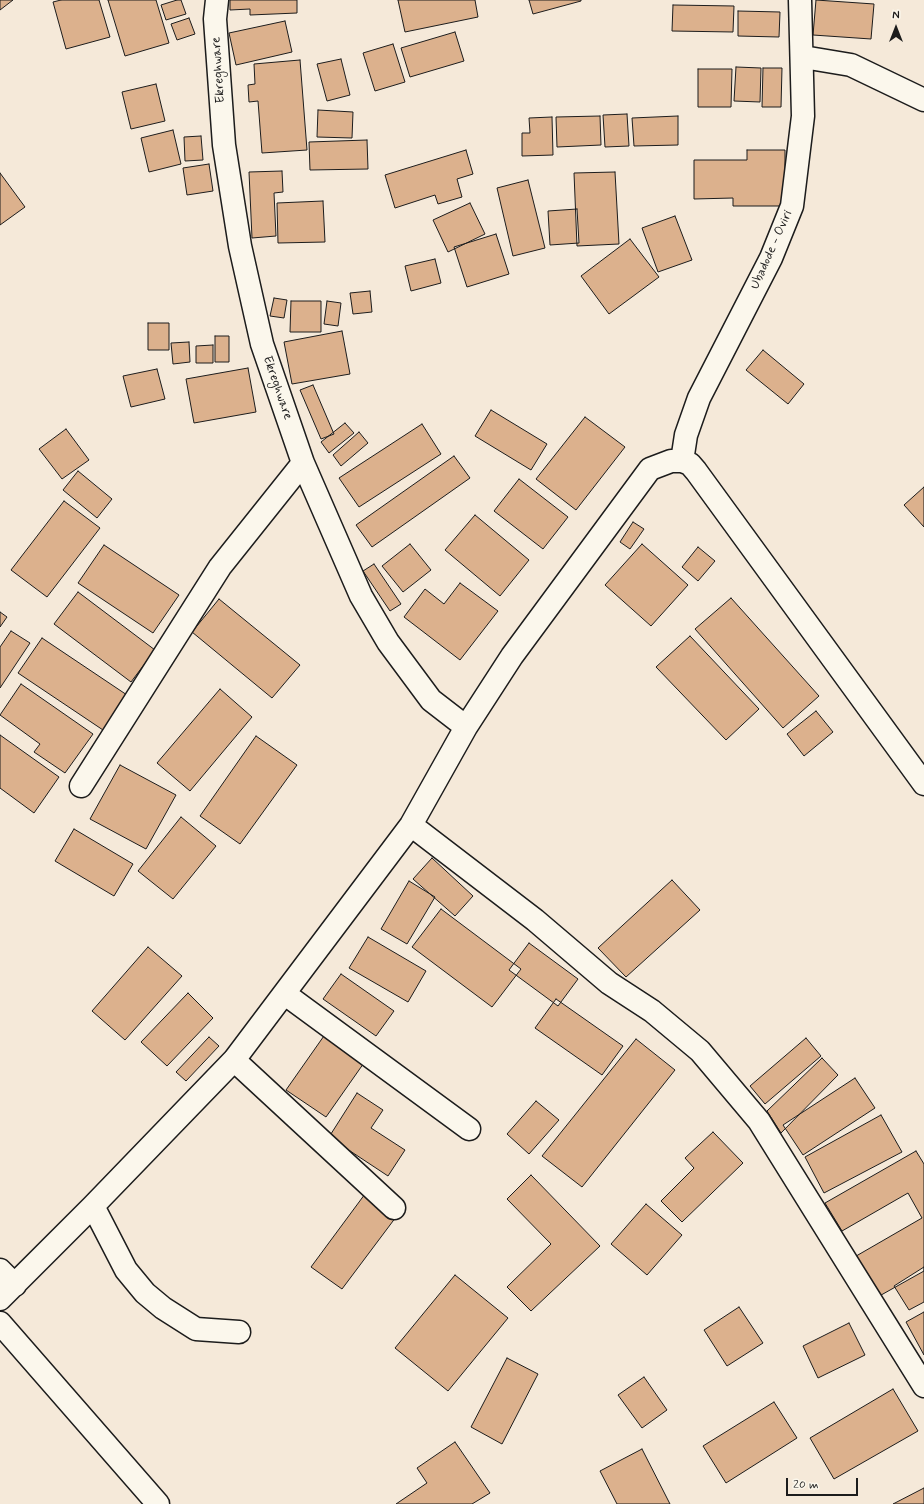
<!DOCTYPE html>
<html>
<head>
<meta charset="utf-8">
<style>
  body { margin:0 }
  #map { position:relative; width:924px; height:1504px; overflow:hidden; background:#f5e9d9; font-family:Mynerve,sans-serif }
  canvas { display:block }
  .north { position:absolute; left:876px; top:8px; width:40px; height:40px; -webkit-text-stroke:3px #fbf7ec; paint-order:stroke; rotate:0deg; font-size:11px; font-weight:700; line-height:16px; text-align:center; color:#1c1c1c }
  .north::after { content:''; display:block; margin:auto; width:14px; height:18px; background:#1c1c1c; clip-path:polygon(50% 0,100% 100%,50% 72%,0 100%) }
  .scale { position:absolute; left:786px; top:1478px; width:72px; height:18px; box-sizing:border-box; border:2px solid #1c1c1c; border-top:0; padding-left:5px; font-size:12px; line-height:14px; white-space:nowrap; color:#1c1c1c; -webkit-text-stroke:3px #fbf7ec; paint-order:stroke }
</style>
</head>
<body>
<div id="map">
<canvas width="924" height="1504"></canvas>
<div class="north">N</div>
<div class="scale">20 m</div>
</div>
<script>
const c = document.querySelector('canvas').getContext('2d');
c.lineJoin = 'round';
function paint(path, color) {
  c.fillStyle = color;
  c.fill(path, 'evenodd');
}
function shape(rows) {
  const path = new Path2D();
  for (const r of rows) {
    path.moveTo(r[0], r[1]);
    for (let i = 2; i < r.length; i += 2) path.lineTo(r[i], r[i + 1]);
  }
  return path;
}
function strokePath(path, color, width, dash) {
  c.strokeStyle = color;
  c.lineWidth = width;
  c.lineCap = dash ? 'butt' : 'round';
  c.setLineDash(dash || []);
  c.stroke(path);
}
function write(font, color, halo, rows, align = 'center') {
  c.font = font + ' Mynerve,sans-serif';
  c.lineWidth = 4;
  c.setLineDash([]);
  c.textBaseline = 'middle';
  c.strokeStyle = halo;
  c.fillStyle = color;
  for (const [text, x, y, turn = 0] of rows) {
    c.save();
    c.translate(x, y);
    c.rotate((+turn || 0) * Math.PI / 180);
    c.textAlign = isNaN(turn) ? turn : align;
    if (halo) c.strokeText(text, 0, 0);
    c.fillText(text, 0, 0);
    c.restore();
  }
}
const building = shape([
  [0,0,13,0,0,10,0,0],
  [61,0,99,0,110,37,66,49,53,2,61,0],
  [108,0,156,0,169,43,125,56,108,0],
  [177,0,181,0,186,14,166,20,161,5,177,0],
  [230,0,297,0,297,13,250,15,250,9,230,10,230,0],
  [398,0,475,0,478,17,405,32,398,0],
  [529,0,581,0,581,1,533,14,529,0],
  [816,0,874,4,871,39,813,35,816,0],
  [673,5,734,6,733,32,672,31,673,5],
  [738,11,780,12,779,37,738,36,738,11],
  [189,18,195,34,177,40,171,24,189,18],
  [285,21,292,52,236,65,229,33,285,21],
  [455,32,464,61,410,77,401,48,455,32],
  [393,44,405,82,375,91,363,53,393,44],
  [341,59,350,95,327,101,317,64,341,59],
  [300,60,307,150,262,153,258,101,249,102,248,85,255,84,254,64,300,60],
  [736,67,761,68,760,102,734,101,736,67],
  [763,68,782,68,781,107,762,107,763,68],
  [698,69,732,69,731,107,698,107,698,69],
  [156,84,165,121,131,129,122,92,156,84],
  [318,110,353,112,352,138,317,137,318,110],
  [627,114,629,146,605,147,603,115,627,114],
  [600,116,601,145,557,147,556,117,600,116],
  [678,116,678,145,634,146,632,118,678,116],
  [552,117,553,155,522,156,522,133,530,133,529,118,552,117],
  [173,130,181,164,149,172,141,138,173,130],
  [201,136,203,160,185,161,184,137,201,136],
  [367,140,368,169,310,170,309,142,367,140],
  [466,150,473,174,457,179,462,197,438,204,435,195,395,208,385,175,466,150],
  [747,150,785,150,785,206,733,206,733,198,694,199,694,160,747,160,747,150],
  [209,164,213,191,187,195,183,168,209,164],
  [282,171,283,192,274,193,276,236,252,238,249,172,282,171],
  [615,172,619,244,577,246,574,173,615,172],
  [0,173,25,207,0,225,0,173],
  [528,180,545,248,513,256,497,188,528,180],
  [323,201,325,242,278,243,277,203,323,201],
  [470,203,485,234,448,252,433,220,470,203],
  [577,209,579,243,550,245,548,211,577,209],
  [675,216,692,260,658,272,642,228,675,216],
  [496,234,509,274,467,287,454,247,496,234],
  [630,239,659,277,609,314,581,276,630,239],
  [435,259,441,283,411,291,405,266,435,259],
  [370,291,372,312,353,314,350,293,370,291],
  [274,298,287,300,284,318,270,316,274,298],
  [291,301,321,301,321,332,290,332,291,301],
  [327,301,341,303,338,326,324,324,327,301],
  [148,323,169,323,169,350,148,350,148,323],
  [342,331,350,374,292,384,284,342,342,331],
  [215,336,229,336,229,362,215,362,215,336],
  [189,342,190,362,173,364,171,343,189,342],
  [213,345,213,363,196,363,196,346,213,345],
  [763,350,804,384,788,404,746,370,763,350],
  [248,368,256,412,194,423,186,379,248,368],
  [157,369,165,399,131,407,123,376,157,369],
  [313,385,334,434,321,439,300,390,313,385],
  [491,410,547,444,531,470,475,436,491,410],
  [585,417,625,447,576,510,536,479,585,417],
  [345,423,354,433,329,453,321,442,345,423],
  [422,424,441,454,359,507,339,478,422,424],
  [66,429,89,460,62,479,39,449,66,429],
  [359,432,368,443,341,466,333,455,359,432],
  [454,456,470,478,372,547,356,525,454,456],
  [78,471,112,499,97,518,63,490,78,471],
  [519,479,568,517,543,549,494,511,519,479],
  [924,487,924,527,904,505,924,487],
  [64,501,100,528,47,597,11,570,64,501],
  [475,515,529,560,500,596,445,550,475,515],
  [633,522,644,529,630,549,620,542,633,522],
  [410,544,431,570,403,592,382,566,410,544],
  [642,544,688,585,651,626,605,585,642,544],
  [104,545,179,595,153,633,78,583,104,545],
  [698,547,715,561,698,581,682,567,698,547],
  [374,564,401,604,390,611,363,571,374,564],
  [460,583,498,611,460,660,404,617,425,589,444,604,460,583],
  [78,592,155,650,131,682,54,624,78,592],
  [731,598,819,696,783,728,695,629,731,598],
  [219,599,300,665,272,698,192,632,219,599],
  [0,612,7,617,0,627,0,612],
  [11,631,30,643,0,688,0,647,11,631],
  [690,636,759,709,726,740,656,667,690,636],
  [42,638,127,695,103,730,18,673,42,638],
  [21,684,93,734,65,773,34,752,40,744,0,715,21,684],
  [220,689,252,717,190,791,157,763,220,689],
  [816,711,833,732,804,756,787,734,816,711],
  [0,735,59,777,34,813,0,788,0,735],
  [256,736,297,765,240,844,200,816,256,736],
  [120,765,176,795,146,849,90,819,120,765],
  [181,817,216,846,173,899,138,871,181,817],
  [74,829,133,864,114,896,55,861,74,829],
  [432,858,473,896,455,916,413,879,432,858],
  [672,880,700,910,626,977,598,948,672,880],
  [409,881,435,897,407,944,381,929,409,881],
  [441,909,521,969,492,1007,412,947,441,909],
  [368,937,426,971,408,1002,349,968,368,937],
  [529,943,578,979,558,1006,509,970,529,943],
  [148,947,182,976,125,1040,92,1011,148,947],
  [341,974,394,1011,376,1036,323,999,341,974],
  [188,993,213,1018,167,1066,141,1042,188,993],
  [556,999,623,1046,602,1075,535,1028,556,999],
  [326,1033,366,1060,326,1117,286,1090,326,1033],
  [209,1037,219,1046,186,1081,176,1072,209,1037],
  [806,1038,821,1056,765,1104,750,1086,806,1038],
  [636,1039,675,1070,582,1187,542,1156,636,1039],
  [822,1058,838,1075,781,1133,767,1111,822,1058],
  [855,1078,875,1108,803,1155,783,1125,855,1078],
  [357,1093,383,1110,371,1128,405,1150,388,1176,329,1137,357,1093],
  [536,1101,559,1120,529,1154,507,1134,536,1101],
  [881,1115,902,1152,824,1193,805,1157,881,1115],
  [713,1132,743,1163,682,1222,661,1201,694,1168,685,1158,713,1132],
  [916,1151,924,1164,924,1271,874,1299,851,1259,922,1218,908,1193,842,1231,825,1203,916,1151],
  [531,1175,600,1246,531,1311,507,1287,551,1244,507,1199,531,1175],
  [365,1194,396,1217,342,1289,311,1267,365,1194],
  [646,1204,682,1235,647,1275,611,1244,646,1204],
  [924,1267,924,1302,909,1310,894,1286,924,1267],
  [455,1275,508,1318,448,1391,395,1348,455,1275],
  [739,1307,763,1343,727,1366,704,1330,739,1307],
  [924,1312,924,1355,906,1322,924,1312],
  [849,1323,865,1355,818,1378,803,1346,849,1323],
  [507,1358,538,1374,502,1444,471,1427,507,1358],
  [644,1377,667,1410,642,1428,618,1395,644,1377],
  [893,1389,918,1431,834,1479,810,1438,893,1389],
  [774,1402,797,1438,726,1483,703,1446,774,1402],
  [455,1442,490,1493,472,1504,396,1504,427,1483,417,1468,455,1442],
  [642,1449,670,1504,617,1504,600,1471,642,1449],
  [924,1488,924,1504,893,1504,924,1488]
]);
paint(building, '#dcb18d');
strokePath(building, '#1c1c1c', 1);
const minor = shape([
  [217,0,215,19,224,145,240,246,262,344,303,463,361,596,388,642,431,700,466,727],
  [803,57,851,65,924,100],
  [682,461,686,435,699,398,771,258,792,206,803,116,800,0],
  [81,786,220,567,303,463],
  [411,825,535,920,609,983,652,1011,700,1051,759,1121,924,1386],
  [285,994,469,1129],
  [234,1060,394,1208],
  [93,1206,126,1270,145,1293,163,1308,196,1329,239,1332],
  [0,1270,15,1285],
  [0,1299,93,1206,234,1060,411,825,466,727,512,656,650,469,671,461,682,461,690,464,696,471,924,784],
  [0,1323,158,1504]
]);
strokePath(minor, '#1c1c1c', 25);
strokePath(minor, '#fbf7ec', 22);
write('13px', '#1c1c1c', '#fbf7ec', [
  ["Ekreghware",219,70,-94],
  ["Ubadode - Oviri",772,250,-66],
  ["Ekreghware",277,388,71]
]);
</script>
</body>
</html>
